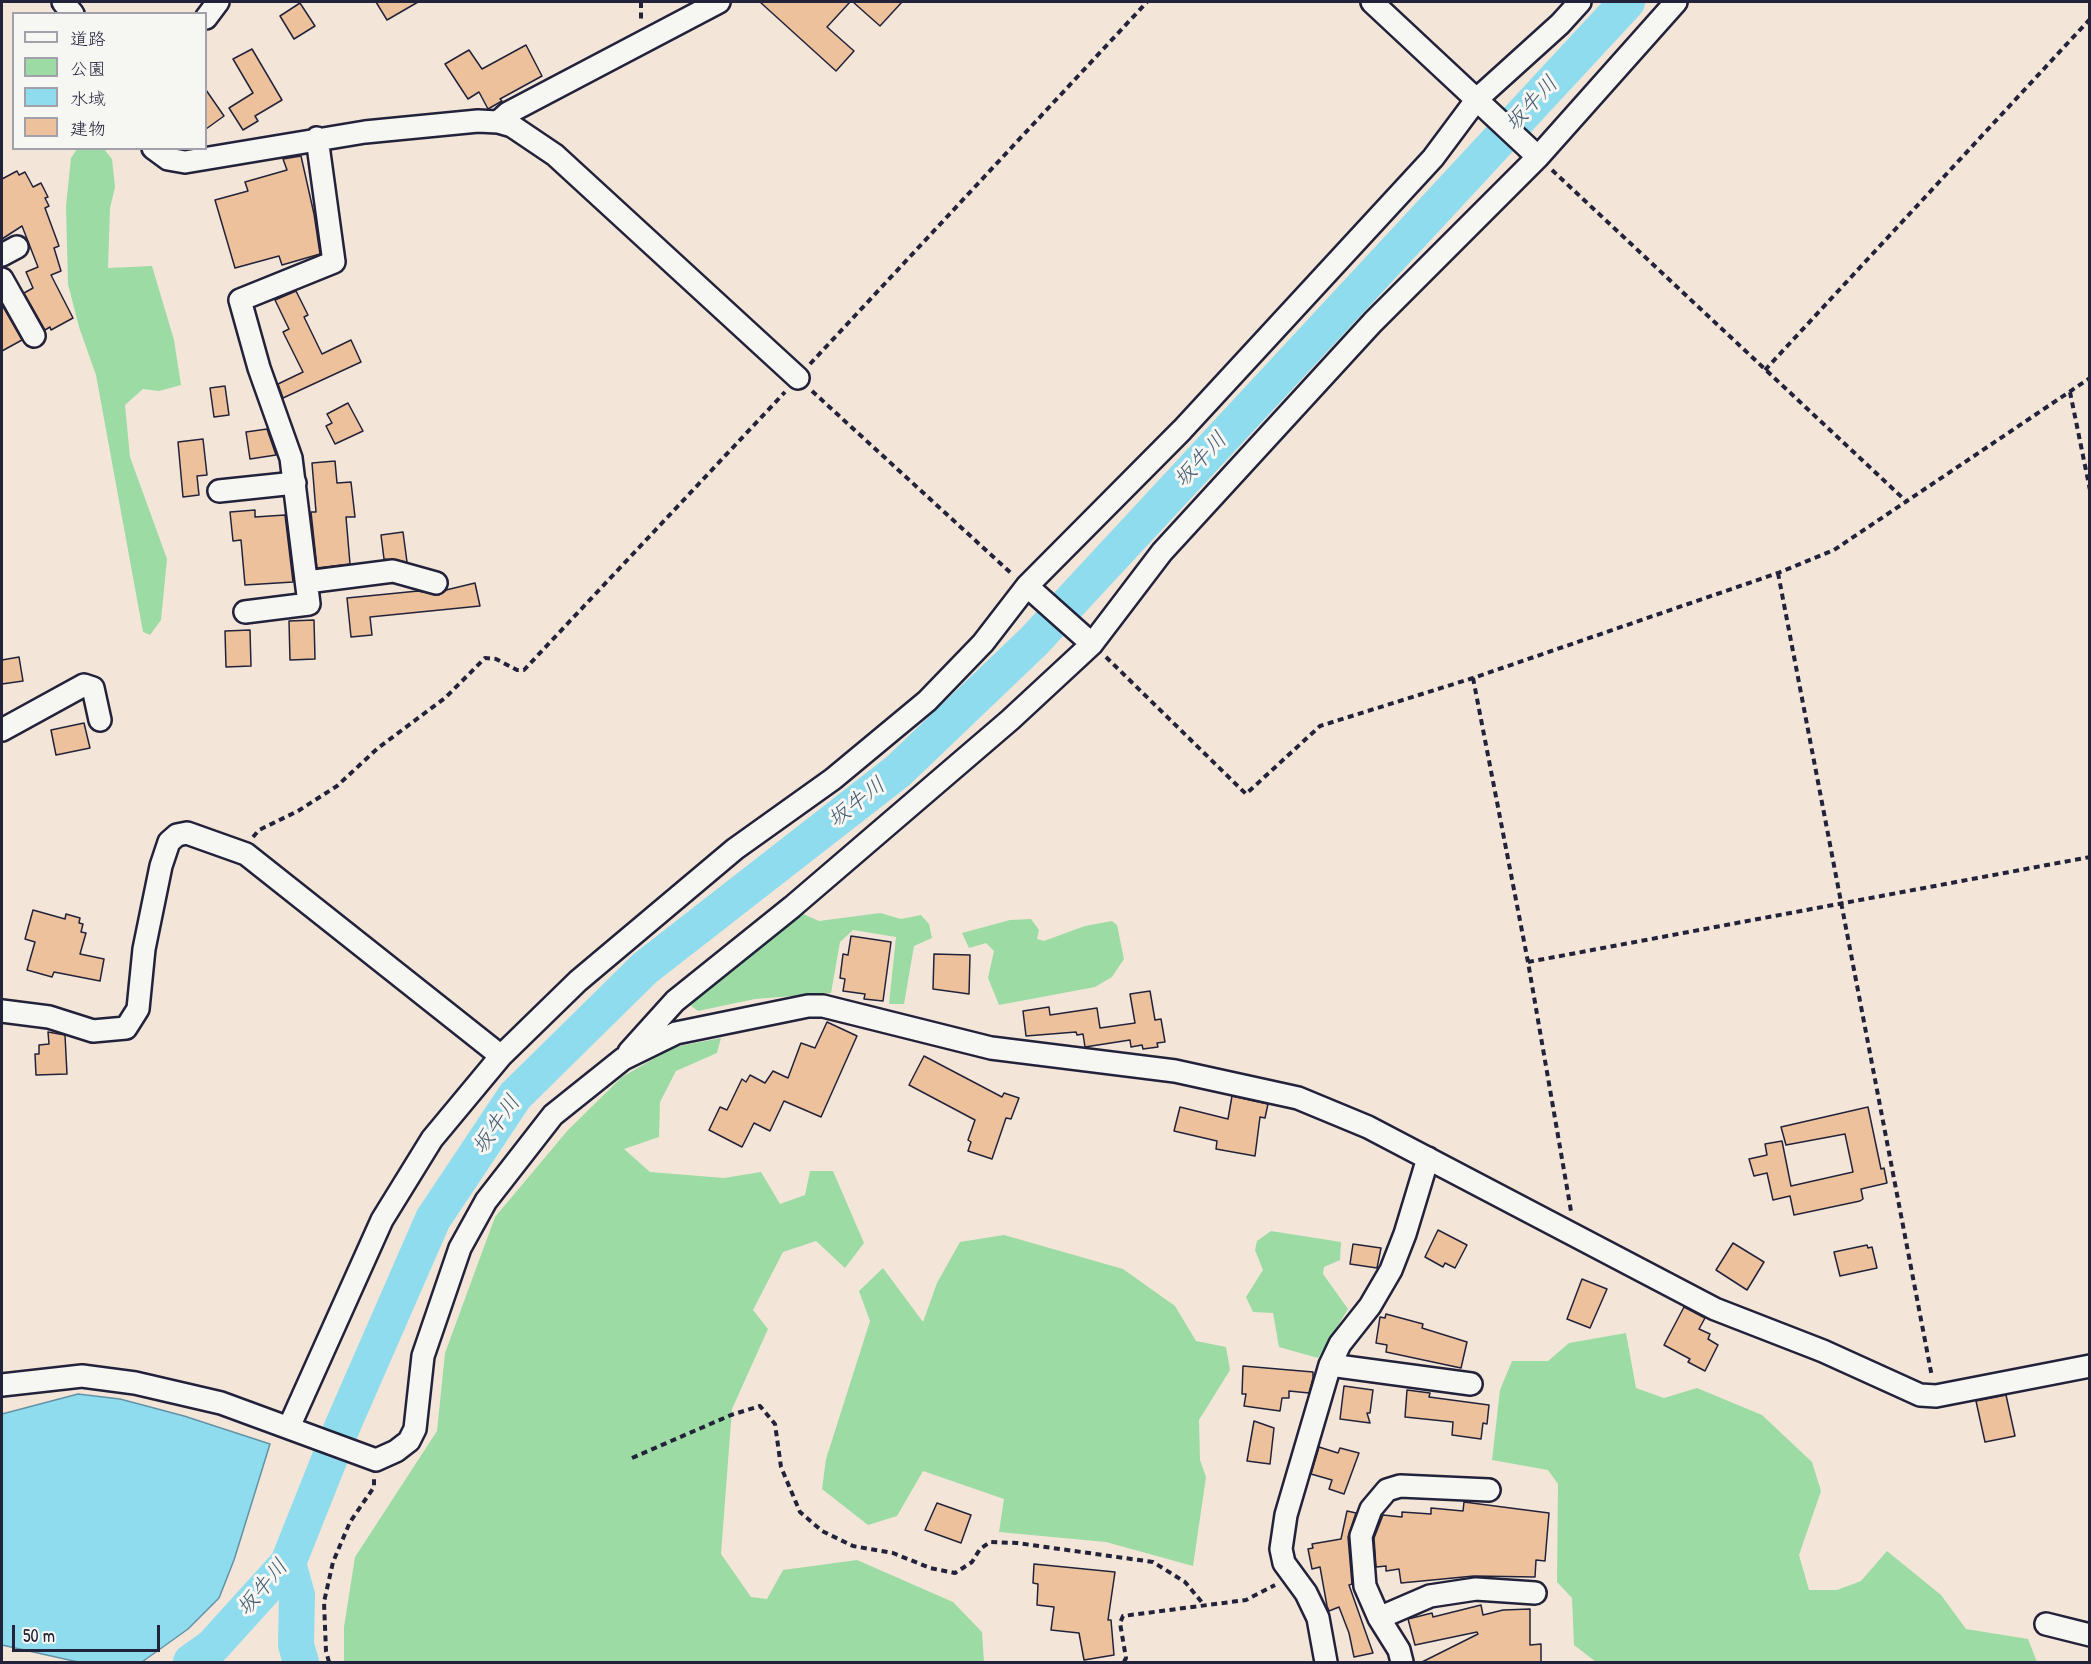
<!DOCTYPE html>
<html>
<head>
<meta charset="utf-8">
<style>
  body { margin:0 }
  #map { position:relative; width:2091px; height:1664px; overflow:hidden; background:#f3e6d8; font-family:"Patrick Hand","Klee One",sans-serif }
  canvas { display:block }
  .frame { position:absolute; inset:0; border:3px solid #22223b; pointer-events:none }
  .legend { position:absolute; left:12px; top:12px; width:195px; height:138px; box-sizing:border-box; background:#f6f6f2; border:2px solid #a1a1a9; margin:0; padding:8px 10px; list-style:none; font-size:18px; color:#22223b }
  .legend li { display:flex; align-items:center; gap:12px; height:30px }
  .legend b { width:30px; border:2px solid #a1a1a9 }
  .scale { position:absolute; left:12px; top:1625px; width:148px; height:27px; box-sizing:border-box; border:3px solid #22223b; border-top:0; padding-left:8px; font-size:18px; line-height:21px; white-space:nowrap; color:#22223b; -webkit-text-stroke:4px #f6f6f2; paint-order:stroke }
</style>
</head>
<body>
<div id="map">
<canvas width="2091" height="1664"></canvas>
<div class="frame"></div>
<ul class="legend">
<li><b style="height:8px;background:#f6f6f2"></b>道路</li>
<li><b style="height:16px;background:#9cdba4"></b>公園</li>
<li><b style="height:16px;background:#8fdcee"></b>水域</li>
<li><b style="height:16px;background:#ecc19c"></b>建物</li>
</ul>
<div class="scale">50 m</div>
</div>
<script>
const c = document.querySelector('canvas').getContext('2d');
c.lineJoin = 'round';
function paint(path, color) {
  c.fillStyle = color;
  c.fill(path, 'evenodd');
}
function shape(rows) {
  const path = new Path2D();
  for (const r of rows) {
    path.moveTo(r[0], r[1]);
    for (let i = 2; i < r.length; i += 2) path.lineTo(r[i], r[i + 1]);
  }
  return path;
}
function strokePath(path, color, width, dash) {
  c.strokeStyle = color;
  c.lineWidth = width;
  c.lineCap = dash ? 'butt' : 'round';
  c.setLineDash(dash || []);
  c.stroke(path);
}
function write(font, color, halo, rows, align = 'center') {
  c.font = font + ' "Patrick Hand","Klee One",sans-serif';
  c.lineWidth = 6;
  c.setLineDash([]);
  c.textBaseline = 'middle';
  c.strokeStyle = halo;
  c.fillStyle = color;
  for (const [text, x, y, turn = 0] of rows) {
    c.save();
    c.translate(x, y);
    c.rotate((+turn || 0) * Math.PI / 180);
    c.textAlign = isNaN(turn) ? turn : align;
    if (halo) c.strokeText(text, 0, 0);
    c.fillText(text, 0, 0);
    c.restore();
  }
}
paint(shape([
  [103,148,112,159,115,187,110,208,108,268,152,266,174,340,181,385,159,391,143,389,125,405,130,457,167,559,161,620,150,635,143,632,96,375,79,327,68,284,66,206,71,158,77,149],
  [801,913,819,921,880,913,901,919,921,915,929,924,932,938,914,946,904,1004,889,1004,896,937,853,930,840,942,831,993,755,999,698,1011,690,1005,791,917],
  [1031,919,1039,930,1037,939,1044,941,1085,926,1112,921,1117,925,1124,959,1112,977,1095,987,999,1005,988,978,994,951,986,943,969,948,962,933,1010,920],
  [721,1038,717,1053,676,1071,660,1102,659,1137,624,1149,650,1172,724,1178,761,1172,780,1204,805,1195,810,1171,833,1171,864,1243,845,1268,816,1241,783,1252,753,1310,768,1329,732,1409,721,1554,751,1597,767,1599,783,1570,857,1560,953,1602,982,1632,984,1662,344,1662,344,1627,355,1557,437,1431,445,1353,495,1217,568,1130,622,1077,674,1047],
  [1271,1231,1341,1242,1340,1260,1324,1267,1323,1274,1348,1309,1318,1358,1279,1347,1273,1313,1253,1312,1246,1297,1263,1270,1255,1250,1257,1241],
  [1004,1235,1123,1269,1175,1306,1196,1341,1226,1347,1230,1370,1199,1420,1200,1460,1206,1477,1193,1566,1106,1542,999,1532,1004,1499,923,1471,897,1516,868,1525,822,1489,826,1459,870,1321,859,1291,883,1268,923,1322,937,1283,960,1242],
  [1626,1333,1636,1388,1664,1398,1697,1388,1762,1415,1812,1462,1821,1491,1799,1555,1809,1590,1837,1590,1861,1581,1887,1551,1941,1595,1966,1629,2028,1639,2037,1662,1596,1662,1574,1645,1572,1598,1557,1582,1558,1484,1548,1470,1492,1460,1500,1390,1512,1361,1548,1361,1569,1343]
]), '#9cdba4');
const water = shape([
  [78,1394,120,1399,184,1416,270,1444,234,1560,219,1598,188,1629,142,1662,78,1662,2,1645,2,1414,78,1394]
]);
paint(water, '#8fdcee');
strokePath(water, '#6392a6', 1.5);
strokePath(shape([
  [288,1563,297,1595,296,1645,301,1662],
  [191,1662,212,1647,288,1563,343,1425,433,1219,515,1096,645,968,898,771,1034,641,1627,2]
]), '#8fdcee', 36);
const building = shape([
  [376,2,418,2,387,20,376,2],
  [760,2,850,2,827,27,854,51,836,71,760,2],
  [853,2,902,2,880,26,853,2],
  [300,3,315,26,294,39,280,16,300,3],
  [526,45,542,76,500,99,502,101,488,109,479,92,468,99,445,64,469,50,482,69,526,45],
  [252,49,282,100,255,116,258,121,243,130,229,108,253,93,233,59,252,49],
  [206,90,224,116,206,129,206,90],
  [301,156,314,214,320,254,282,265,279,256,235,268,215,200,248,191,245,182,287,170,283,159,301,156],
  [17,171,19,175,25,172,33,187,41,183,48,197,45,198,49,206,45,208,59,246,54,248,61,271,51,275,73,318,51,330,50,327,45,330,24,293,33,288,26,272,38,267,22,226,2,239,2,179,17,171],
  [296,291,308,315,304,317,322,354,351,340,361,362,283,398,278,384,303,372,283,332,289,329,275,300,296,291],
  [2,305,22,340,2,351,2,305],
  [225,386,229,415,214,417,210,388,225,386],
  [348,403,363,431,335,444,326,426,332,423,327,414,348,403],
  [267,429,276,455,250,459,246,432,267,429],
  [203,439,207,475,197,476,199,495,183,497,178,442,203,439],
  [335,461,337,483,351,482,355,517,346,517,350,564,317,568,311,512,316,512,312,463,335,461],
  [255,510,255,517,285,515,293,582,245,585,241,540,233,541,230,512,255,510],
  [403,532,407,562,384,559,381,535,403,532],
  [475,583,480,606,370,617,372,635,351,637,347,598,418,591,439,595,446,590,475,583],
  [314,620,315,659,290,660,289,621,314,620],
  [250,630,251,666,226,667,225,631,250,630],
  [19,657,23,681,2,684,2,660,19,657],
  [84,723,90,748,56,755,51,730,84,723],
  [33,910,65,919,66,914,80,918,79,923,83,924,81,932,86,933,80,954,104,959,100,981,54,972,52,977,27,970,35,942,25,939,33,910],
  [851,936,891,942,883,1001,864,999,865,994,843,991,845,979,840,978,843,954,848,955,851,936],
  [934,954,970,955,969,994,933,989,934,954],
  [1150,991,1155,1020,1161,1019,1165,1042,1157,1043,1158,1047,1143,1049,1142,1045,1131,1047,1130,1040,1085,1047,1083,1034,1077,1035,1076,1032,1026,1036,1023,1011,1049,1007,1050,1015,1097,1008,1100,1028,1135,1023,1130,994,1150,991],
  [827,1022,857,1036,821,1117,784,1101,770,1131,754,1123,742,1147,709,1130,720,1107,727,1110,742,1079,746,1082,750,1075,765,1083,773,1071,788,1078,801,1043,815,1048,827,1022],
  [48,1032,65,1035,67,1074,36,1075,35,1054,39,1054,39,1045,49,1044,48,1032],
  [924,1056,1002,1097,1004,1093,1019,1098,1011,1119,1006,1118,992,1159,968,1151,971,1142,968,1140,975,1120,909,1085,924,1056],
  [1232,1096,1268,1104,1265,1118,1260,1117,1255,1156,1216,1149,1217,1141,1174,1131,1180,1107,1228,1119,1232,1096],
  [1868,1107,1881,1169,1884,1168,1887,1183,1861,1189,1863,1199,1860,1201,1794,1215,1790,1196,1773,1200,1767,1173,1754,1176,1749,1159,1767,1155,1765,1144,1782,1141,1791,1186,1853,1172,1845,1134,1786,1145,1781,1127,1868,1107],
  [1438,1230,1467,1245,1455,1268,1445,1263,1443,1267,1425,1257,1438,1230],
  [1733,1243,1764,1262,1747,1290,1716,1270,1733,1243],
  [1353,1244,1381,1248,1377,1268,1350,1264,1353,1244],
  [1867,1245,1868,1248,1872,1247,1877,1268,1840,1276,1834,1252,1867,1245],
  [1582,1279,1607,1289,1590,1328,1567,1319,1582,1279],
  [1684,1307,1705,1318,1699,1329,1710,1334,1708,1339,1718,1345,1705,1371,1688,1362,1690,1359,1664,1345,1684,1307],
  [1386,1314,1423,1324,1422,1328,1467,1342,1461,1368,1386,1352,1387,1345,1376,1343,1380,1317,1385,1318,1386,1314],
  [1243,1366,1313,1372,1313,1378,1309,1393,1289,1391,1289,1398,1282,1398,1280,1411,1244,1406,1246,1394,1242,1394,1243,1366],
  [1344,1386,1373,1390,1370,1413,1367,1413,1370,1423,1340,1419,1344,1386],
  [1407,1390,1430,1393,1429,1397,1489,1405,1487,1424,1483,1423,1481,1439,1452,1435,1453,1422,1405,1417,1407,1390],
  [2006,1395,2015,1436,1985,1442,1976,1401,2006,1395],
  [1254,1421,1274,1428,1270,1464,1247,1461,1254,1421],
  [1319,1447,1338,1453,1340,1448,1359,1453,1344,1494,1329,1489,1332,1480,1311,1474,1319,1447],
  [1464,1502,1549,1513,1545,1561,1536,1560,1535,1577,1474,1576,1401,1583,1399,1569,1386,1571,1386,1566,1376,1567,1374,1538,1383,1515,1402,1517,1402,1512,1431,1514,1431,1508,1463,1511,1464,1502],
  [937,1503,971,1515,961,1543,925,1530,937,1503],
  [1347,1511,1356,1513,1348,1537,1352,1584,1349,1585,1373,1653,1354,1657,1349,1633,1339,1607,1329,1611,1327,1606,1320,1567,1312,1569,1308,1549,1313,1548,1312,1544,1341,1539,1347,1511],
  [1034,1564,1115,1572,1108,1620,1111,1620,1114,1655,1084,1660,1079,1633,1051,1630,1054,1607,1037,1605,1038,1584,1033,1583,1034,1564],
  [1481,1605,1483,1615,1503,1610,1530,1609,1530,1645,1541,1644,1541,1662,1422,1662,1478,1634,1477,1632,1415,1645,1408,1619,1432,1613,1433,1617,1481,1605]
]);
paint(building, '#ecc19c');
strokePath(building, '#22223b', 1.5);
const street = shape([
  [63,2,73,14],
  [1372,2,1538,157],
  [206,18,218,2],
  [498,122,508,113,719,2],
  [153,148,168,159,185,162,365,132,478,121,498,122,512,126,555,155,798,378],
  [2,255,17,247],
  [2,279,34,336],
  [219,491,295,483],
  [307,582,393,571,436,583],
  [1027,586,1092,644],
  [245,612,309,604,291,458,259,368,240,300,334,262,317,138],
  [2,730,84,685,93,688,100,720],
  [2,1011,49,1017,93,1031,126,1028,138,1009,144,949,161,866,169,842,177,835,187,833,246,854,501,1056],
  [629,1052,675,1001,792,907,1010,720,1092,644,1162,552,1373,322,1538,157,1676,2],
  [1330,1365,1471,1384],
  [2,1385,82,1376,135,1383,221,1403,376,1460,396,1451,409,1441,415,1429,423,1356,460,1248,486,1201,553,1115,623,1059,676,1033,808,1006,823,1006,991,1048,1175,1071,1298,1098,1368,1127,1715,1309,1823,1351,1920,1395,1936,1396,2090,1366],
  [289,1427,382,1220,432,1139,501,1056,578,981,735,849,833,779,927,701,983,643,1027,586,1182,430,1433,158,1477,99,1560,24,1580,2],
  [1379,1618,1430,1596,1476,1589,1535,1593],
  [2046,1624,2090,1635],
  [1326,1662,1318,1618,1306,1593,1284,1563,1281,1549,1286,1515,1330,1365,1340,1344,1370,1306,1391,1270,1405,1234,1428,1158],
  [1402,1662,1399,1650,1379,1618,1365,1586,1361,1536,1371,1509,1387,1490,1400,1486,1489,1490]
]);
strokePath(street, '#22223b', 26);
strokePath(shape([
  [641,2,641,22],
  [1552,170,1907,502],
  [810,364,1147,2],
  [1765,370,2090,19],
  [812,391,1012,574],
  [2070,392,2090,490],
  [1778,573,1932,1377],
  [1106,657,1246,794,1320,726,1473,678,1778,573,1834,550,2090,378],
  [1473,678,1528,962,1571,1211],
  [253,837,259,830,298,811,337,786,378,748,445,698,485,658,496,659,517,670,524,670,785,392],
  [1528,962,2090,857],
  [632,1458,731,1415,760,1406,775,1424,781,1467,800,1512,822,1531,853,1546,893,1553,930,1568,955,1573,972,1562,980,1549,990,1542,1017,1543,1153,1562,1185,1582,1205,1606],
  [329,1662,326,1651,324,1602,333,1562,350,1522,374,1487,374,1479],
  [1124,1662,1126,1658,1120,1623,1123,1616,1246,1600,1275,1585]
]), '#22223b', 4, [6, 4.5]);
strokePath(street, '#f6f6f2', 21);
write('italic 22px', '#435a71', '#f6f6f2', [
  ["坂牛川",1532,104,-47],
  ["坂牛川",1201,460,-47],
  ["坂牛川",857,803,-38],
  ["坂牛川",497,1125,-55],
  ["坂牛川",263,1588,-50]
]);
</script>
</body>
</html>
